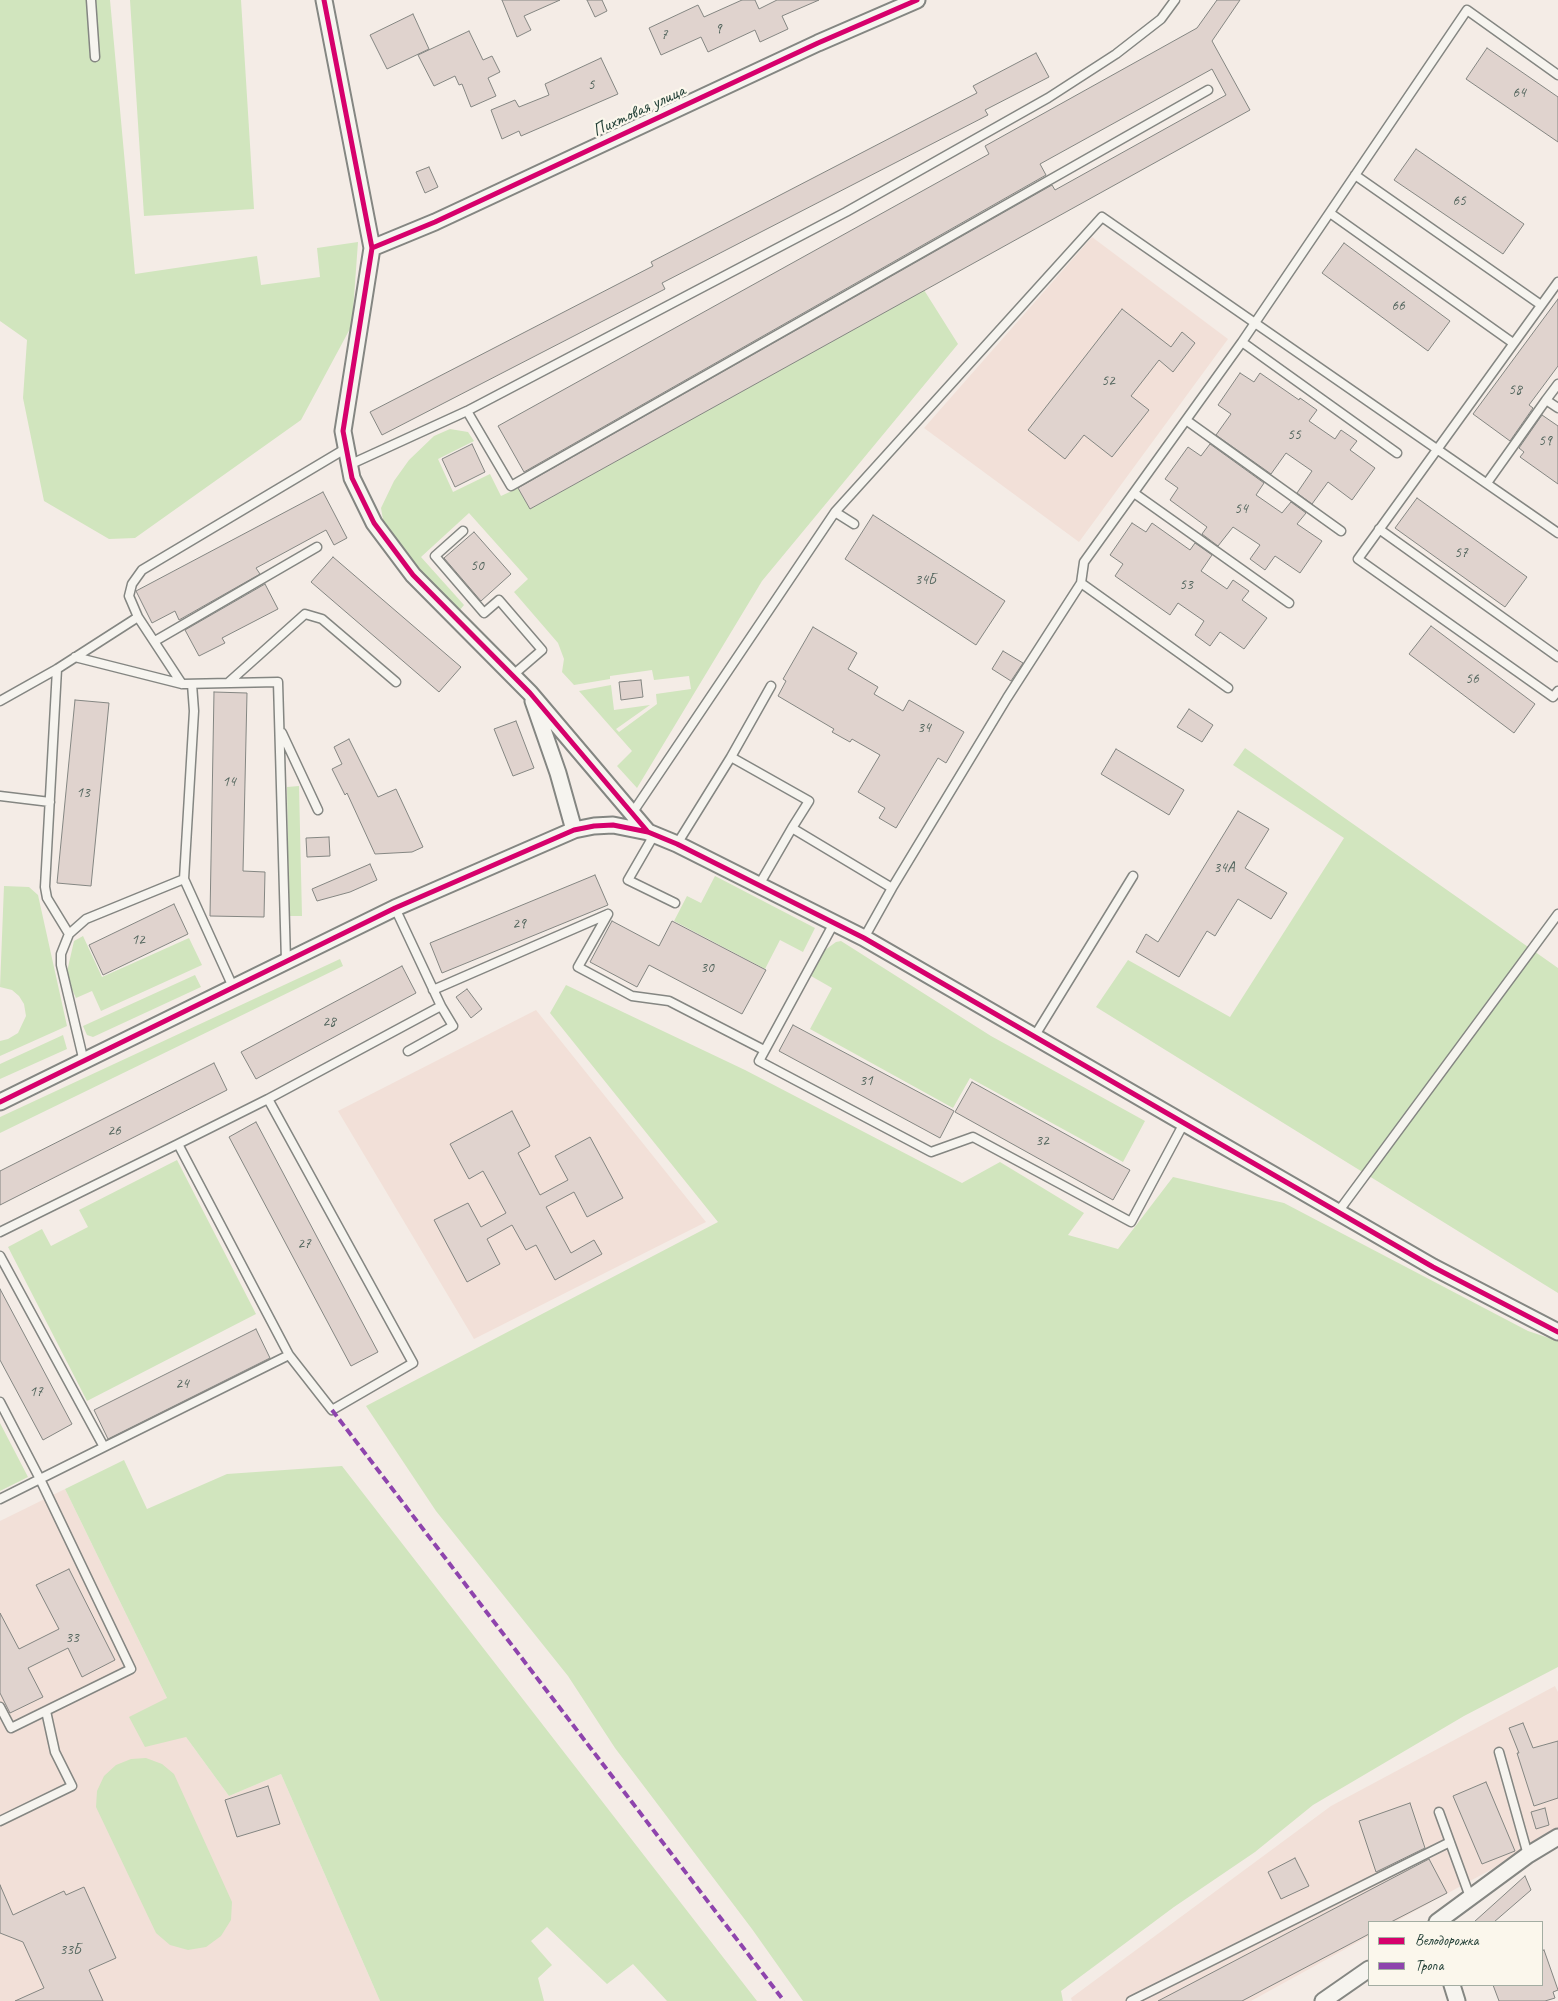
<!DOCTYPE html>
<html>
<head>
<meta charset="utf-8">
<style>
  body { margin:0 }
  #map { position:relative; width:1558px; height:2001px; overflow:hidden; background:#f4ece6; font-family:Caveat,sans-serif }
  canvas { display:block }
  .legend { position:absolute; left:1368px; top:1921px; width:175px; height:65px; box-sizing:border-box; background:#fbf7ec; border:1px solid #a3ada2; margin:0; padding:6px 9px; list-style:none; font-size:15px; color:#1f3d34 }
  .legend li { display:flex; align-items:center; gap:10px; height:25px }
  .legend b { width:25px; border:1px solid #a3ada2 }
</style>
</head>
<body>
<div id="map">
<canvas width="1558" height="2001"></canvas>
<ul class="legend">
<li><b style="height:6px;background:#d6006c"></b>Велодорожка</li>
<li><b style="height:6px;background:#8e44ad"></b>Тропа</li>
</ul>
</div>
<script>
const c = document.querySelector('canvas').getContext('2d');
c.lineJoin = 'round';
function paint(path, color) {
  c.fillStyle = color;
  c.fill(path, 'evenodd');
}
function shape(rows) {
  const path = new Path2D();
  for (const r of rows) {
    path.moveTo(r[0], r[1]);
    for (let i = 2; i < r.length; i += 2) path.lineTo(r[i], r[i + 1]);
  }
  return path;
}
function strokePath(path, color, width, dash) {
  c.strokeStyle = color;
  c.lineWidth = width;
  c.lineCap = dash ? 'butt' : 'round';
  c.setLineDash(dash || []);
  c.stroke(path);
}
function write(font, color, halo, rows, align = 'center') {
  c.font = font + ' Caveat,sans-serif';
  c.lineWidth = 4.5;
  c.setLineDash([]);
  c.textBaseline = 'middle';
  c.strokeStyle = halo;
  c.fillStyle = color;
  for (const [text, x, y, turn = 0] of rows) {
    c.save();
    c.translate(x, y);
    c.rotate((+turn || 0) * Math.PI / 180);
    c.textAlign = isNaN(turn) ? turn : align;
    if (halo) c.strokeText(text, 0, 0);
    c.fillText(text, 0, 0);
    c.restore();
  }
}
paint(shape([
  [1092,237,1228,339,1079,542,924,428],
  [536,1010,706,1222,474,1339,338,1111],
  [65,1489,186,1737,229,1796,281,1774,380,2001,0,2001,0,1521],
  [1555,1686,1558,1692,1558,1833,1395,1922,1369,1922,1369,1936,1251,2001,1072,2001,1071,1998,1331,1806]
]), '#f2e0d8');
paint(shape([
  [0,0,110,0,135,274,257,256,261,285,320,277,317,248,358,242,352,325,301,420,135,538,109,539,44,501,23,398,27,340,0,321],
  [130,0,241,0,254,209,144,216],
  [924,290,958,344,762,581,637,788,617,766,632,751,579,691,611,685,614,710,650,705,616,729,619,732,657,704,656,694,691,689,689,676,654,680,652,670,610,676,610,679,574,685,562,672,564,659,558,643,514,592,528,579,469,513,421,557,464,605,459,611,405,554,383,520,381,508,394,481,409,460,434,436,450,429,468,432,474,441,438,459,453,492,490,474,501,496,518,488,530,509],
  [1245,748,1558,968,1558,1293,1096,1007,1128,960,1230,1017,1344,838,1233,765],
  [299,786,302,916,289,916,287,787],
  [715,876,815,928,803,952,780,940,765,969,674,921,687,896,701,903],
  [4,886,29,887,38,895,67,1026,0,1056,0,1041,8,1039,18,1033,26,1016,24,1004,19,996,12,990,0,987],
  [83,936,102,977,189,938,202,965,101,1011,92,991,76,998,66,976,74,941],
  [841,941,991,1036,1145,1121,1123,1162,970,1078,953,1108,810,1029,832,988,811,976,825,950,836,942],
  [340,959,343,966,0,1133,0,1117],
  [195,975,201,987,93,1037,87,1035,83,1026],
  [566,985,745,1070,962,1183,1000,1162,1084,1213,1068,1235,1118,1249,1173,1177,1284,1203,1528,1331,1558,1341,1558,1667,1464,1716,1313,1805,1255,1852,1174,1907,1061,1991,1063,2001,803,2001,752,1929,615,1748,568,1676,436,1511,366,1406,718,1222,550,1013],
  [63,1035,67,1049,0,1079,0,1064],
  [177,1160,256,1314,87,1401,8,1247,42,1229,51,1246,88,1227,79,1210],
  [0,1423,28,1477,0,1491],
  [124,1460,147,1509,227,1474,342,1466,757,2001,667,2001,633,1964,607,1984,547,1927,531,1941,552,1965,538,1978,544,2001,380,2001,281,1774,229,1796,186,1737,145,1747,129,1717,167,1698,65,1489],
  [146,1758,162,1764,174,1774,232,1902,231,1920,221,1936,206,1947,188,1950,170,1945,156,1933,96,1807,97,1791,104,1776,116,1765,131,1759]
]), '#d1e5be');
const building = shape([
  [502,0,560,0,524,16,531,30,517,37,502,0],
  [587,0,602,0,607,11,595,17,587,0],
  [742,0,755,0,759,9,777,0,819,0,782,16,788,29,760,42,755,30,708,52,701,37,661,55,649,28,698,5,704,17,742,0],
  [1217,0,1240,0,1212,41,1250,110,530,509,518,488,1052,185,1055,190,1226,95,1212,69,1040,164,1046,175,524,472,498,426,989,154,985,146,1197,28,1217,0],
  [413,14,429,49,387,69,370,35,413,14],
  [469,31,483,60,492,56,500,72,488,78,496,96,471,107,462,84,459,85,455,76,434,86,418,55,469,31],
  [1487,48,1558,97,1558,142,1466,79,1487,48],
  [1036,53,1049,77,985,110,988,115,662,283,665,289,382,435,370,412,653,266,651,262,977,93,973,86,1036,53],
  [601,58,618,94,521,136,519,131,502,139,491,110,515,100,519,107,549,95,545,84,601,58],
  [1416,149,1524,224,1503,254,1394,180,1416,149],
  [429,167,438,187,425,193,416,172,429,167],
  [1344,243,1450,321,1428,351,1322,273,1344,243],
  [1558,299,1558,366,1529,405,1533,408,1510,441,1473,414,1558,299],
  [1122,309,1171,347,1182,332,1195,343,1173,372,1159,360,1131,396,1149,410,1112,457,1084,435,1065,459,1028,430,1122,309],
  [1240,373,1254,382,1260,373,1299,400,1300,398,1317,410,1309,421,1335,439,1341,430,1357,441,1350,450,1375,468,1352,500,1328,482,1312,504,1297,493,1312,471,1286,453,1271,474,1216,435,1231,414,1218,405,1240,373],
  [1542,415,1558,426,1558,484,1520,457,1524,452,1519,448,1542,415],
  [472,444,485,472,455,487,442,459,472,444],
  [1210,444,1264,483,1256,495,1282,513,1291,502,1306,513,1297,524,1322,541,1300,573,1275,556,1265,570,1250,559,1260,545,1233,527,1218,546,1202,534,1207,527,1170,500,1178,488,1165,479,1188,447,1201,456,1210,444],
  [323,492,347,538,334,545,326,530,256,568,260,574,179,620,175,611,152,623,136,591,323,492],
  [1417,498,1527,577,1505,607,1395,528,1417,498],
  [873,515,1005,601,976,645,845,559,873,515],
  [1132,523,1146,532,1152,523,1190,550,1195,543,1212,555,1201,571,1227,589,1233,580,1249,591,1242,600,1267,618,1244,649,1220,632,1210,646,1195,635,1204,621,1178,603,1170,615,1115,576,1123,564,1110,555,1132,523],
  [474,532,511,574,481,601,444,558,474,532],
  [333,557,461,667,439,692,311,582,333,557],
  [265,584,278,609,222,638,225,643,199,656,185,630,265,584],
  [1431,626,1535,704,1514,733,1409,654,1431,626],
  [813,627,857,653,848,669,878,687,874,694,903,711,909,700,964,732,946,763,938,758,896,828,879,818,885,808,858,792,880,755,852,739,850,742,832,732,834,729,778,696,786,681,783,679,813,627],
  [1003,651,1023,663,1011,681,992,669,1003,651],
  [641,680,643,697,621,700,619,682,641,680],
  [214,692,247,693,243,871,265,872,264,917,210,916,214,692],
  [75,700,109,703,91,886,57,883,75,700],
  [1189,709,1213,725,1202,742,1177,727,1189,709],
  [516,721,534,768,513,776,494,729,516,721],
  [349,739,378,797,396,789,423,847,412,852,375,854,347,793,345,795,332,769,342,764,334,747,349,739],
  [1116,749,1184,790,1169,815,1101,774,1116,749],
  [1238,811,1269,829,1245,868,1287,893,1271,919,1238,899,1215,936,1207,931,1179,977,1136,952,1146,934,1158,942,1238,811],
  [329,837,330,856,307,857,306,838,329,837],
  [370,864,377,880,350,892,317,901,312,889,370,864],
  [595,875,608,905,442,973,430,943,595,875],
  [174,904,188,934,103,975,89,945,174,904],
  [612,921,659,946,672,921,766,970,742,1014,649,965,637,987,590,962,612,921],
  [402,966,416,993,256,1079,241,1052,402,966],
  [467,989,482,1009,471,1018,456,997,467,989],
  [793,1025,954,1111,940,1138,779,1051,793,1025],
  [214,1063,227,1090,0,1205,0,1171,214,1063],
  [972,1082,1130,1170,1113,1200,955,1112,972,1082],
  [512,1111,530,1146,518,1153,540,1195,568,1180,555,1156,590,1137,623,1198,587,1217,574,1192,546,1207,571,1253,594,1240,602,1254,555,1280,536,1245,526,1250,512,1225,487,1239,500,1264,467,1282,434,1220,468,1203,481,1227,506,1213,483,1171,469,1179,450,1144,512,1111],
  [256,1122,378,1352,351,1366,229,1137,256,1122],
  [0,1289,72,1424,43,1440,0,1360,0,1289],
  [256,1329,270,1358,108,1439,94,1410,256,1329],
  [69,1569,115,1660,82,1677,68,1648,28,1668,43,1697,10,1713,0,1693,0,1613,19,1649,59,1629,36,1585,69,1569],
  [1523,1723,1533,1748,1558,1741,1558,1798,1534,1806,1517,1753,1519,1753,1509,1728,1523,1723],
  [1486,1782,1515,1851,1482,1864,1453,1796,1486,1782],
  [268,1786,280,1824,237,1837,225,1800,268,1786],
  [1410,1803,1425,1848,1376,1872,1359,1821,1410,1803],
  [1545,1808,1549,1825,1536,1829,1531,1812,1545,1808],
  [1295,1858,1309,1886,1281,1899,1268,1872,1295,1858],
  [1429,1859,1447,1893,1391,1922,1369,1922,1369,1934,1242,2001,1158,2001,1429,1859],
  [1525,1876,1531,1890,1494,1922,1474,1922,1525,1876],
  [0,1885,13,1915,64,1891,66,1895,84,1887,116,1958,89,1970,103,2001,15,2001,44,1988,23,1942,0,1933,0,1885],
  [1544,1950,1558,1990,1553,1992,1555,1998,1545,2001,1499,2001,1493,1985,1542,1985,1542,1951,1544,1950]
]);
paint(building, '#e0d3ce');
strokePath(building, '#848682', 1);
const lane = shape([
  [91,0,95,57],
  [1355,175,1541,305],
  [1330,213,1513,343],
  [1558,282,1358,559,1553,697,1558,691],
  [1242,342,1397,453],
  [1558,384,1546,400,1558,408],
  [467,411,511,486,1208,90],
  [1186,420,1341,531],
  [349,465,467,411,846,212,1048,98,1116,54,1161,19,1175,0],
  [1487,483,1546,400],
  [1134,493,1289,603],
  [835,512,1102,217,1558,533],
  [1379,529,1558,657],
  [463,531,435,556,484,613,499,600,542,650,513,675],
  [1081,583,1228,688],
  [155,641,317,547],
  [75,657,182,684,278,682,286,961],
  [57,669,45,887,47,898,69,934],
  [229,682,305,614,322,619,396,682],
  [182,684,138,617,129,596,132,584,142,570,345,449],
  [192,684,194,711,184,879,233,987],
  [0,701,57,669,138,617],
  [282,733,318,810],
  [731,757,771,686],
  [0,796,50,802],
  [633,812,835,512,854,524],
  [654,835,628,880,675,903],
  [677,844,731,757,809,801,792,828,892,888,864,938],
  [759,885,792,828],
  [892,888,1007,698,1081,583,1084,562,1242,342,1467,10,1558,75],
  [608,914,578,967,632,996,669,1001,764,1050],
  [834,923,759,1061,931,1152,973,1137,1131,1222,1184,1123],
  [433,990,608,914],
  [1034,1037,1133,876],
  [408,1051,453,1026,441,1006],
  [84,1062,61,965,61,954,69,934,86,919,184,879],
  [178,1144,268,1099],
  [1338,1212,1558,914],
  [0,1232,178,1144,289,1355,332,1410,413,1363,268,1099,441,1006,395,908],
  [0,1256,104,1447,289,1355],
  [0,1402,40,1479,131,1669,11,1728,0,1707],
  [0,1499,104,1447],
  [1499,1752,1528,1855],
  [1439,1812,1470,1897],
  [0,1821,72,1786,55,1752,46,1711],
  [1131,2001,1450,1842]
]);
const street = shape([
  [324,0,372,248,343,431,352,478,374,523,413,575,530,693,648,832],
  [372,248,435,222,818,43,917,0],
  [533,701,558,773,574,830],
  [0,1102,395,908,574,830,594,826,613,825,648,832,677,844,864,938,1433,1267,1558,1332],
  [1437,1922,1528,1855,1558,1837],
  [1452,1985,1457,2001],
  [1323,2001,1369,1969]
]);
strokePath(lane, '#848682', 11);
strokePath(street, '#848682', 19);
strokePath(lane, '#f6f4ef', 8);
strokePath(street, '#f6f4ef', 15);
strokePath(shape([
  [332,1410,784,2001]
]), '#8e44ad', 4, [8, 4]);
strokePath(shape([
  [324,0,372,248,343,431,352,478,374,523,413,575,530,693,648,832],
  [372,248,435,222,818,43,917,0],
  [0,1102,395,908,574,830,594,826,613,825,648,832,677,844,864,938,1433,1267,1558,1332]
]), '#d6006c', 5);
write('15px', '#51645c', null, [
  ["9",718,29],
  ["7",664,35],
  ["5",591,85],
  ["64",1519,93],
  ["65",1459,201],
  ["66",1398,306],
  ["52",1108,381],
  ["58",1515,390],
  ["55",1294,435],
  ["59",1545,441],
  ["54",1241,509],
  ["57",1461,553],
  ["50",477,566],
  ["34Б",925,580],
  ["53",1186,585],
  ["56",1472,679],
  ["34",924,728],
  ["14",229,782],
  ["13",83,793],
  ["34А",1224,868],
  ["29",519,924],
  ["12",138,940],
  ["30",707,968],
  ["28",329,1022],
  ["31",866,1081],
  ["26",114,1131],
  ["32",1042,1141],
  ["27",304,1244],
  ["24",182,1384],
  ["17",36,1392],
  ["33",72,1638],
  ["33Б",70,1950]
]);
write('18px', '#1f3d34', '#fbf7ec', [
  ["Пихтовая улица",639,111,-25]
]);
</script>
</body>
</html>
